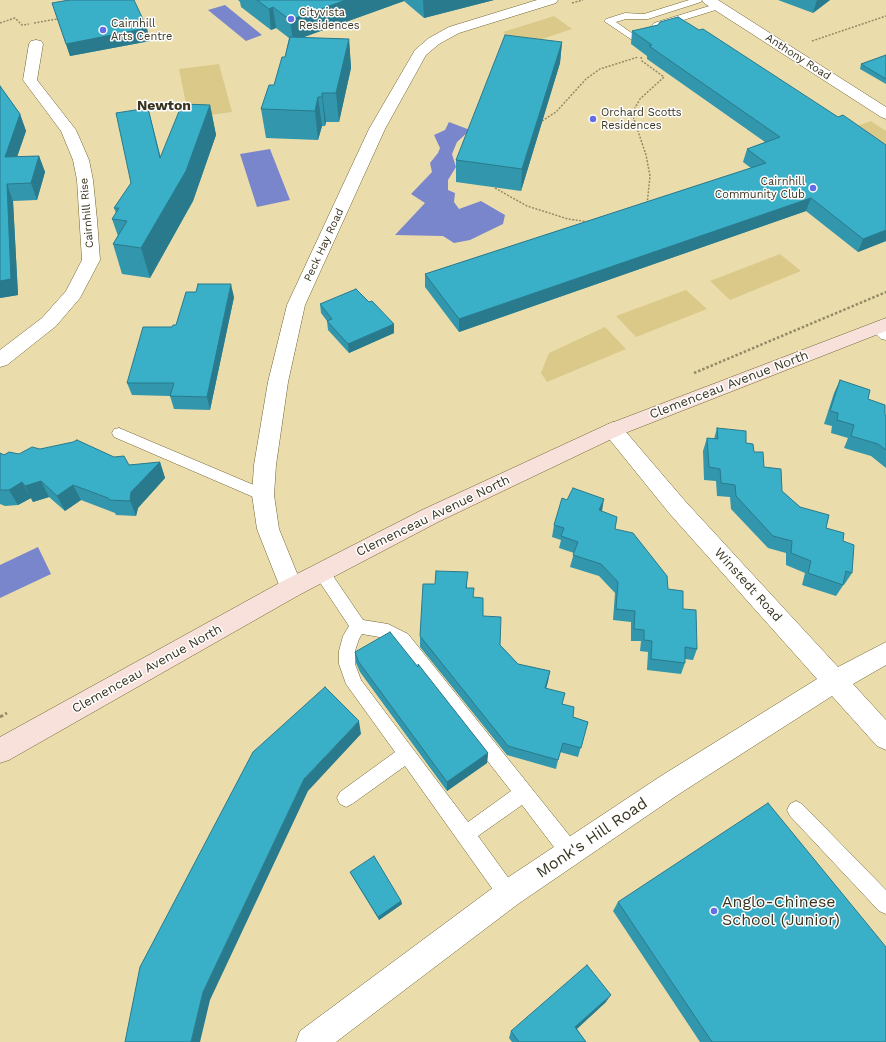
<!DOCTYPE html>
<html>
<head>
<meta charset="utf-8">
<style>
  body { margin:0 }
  canvas { display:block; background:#ebddab }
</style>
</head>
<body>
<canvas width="886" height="1042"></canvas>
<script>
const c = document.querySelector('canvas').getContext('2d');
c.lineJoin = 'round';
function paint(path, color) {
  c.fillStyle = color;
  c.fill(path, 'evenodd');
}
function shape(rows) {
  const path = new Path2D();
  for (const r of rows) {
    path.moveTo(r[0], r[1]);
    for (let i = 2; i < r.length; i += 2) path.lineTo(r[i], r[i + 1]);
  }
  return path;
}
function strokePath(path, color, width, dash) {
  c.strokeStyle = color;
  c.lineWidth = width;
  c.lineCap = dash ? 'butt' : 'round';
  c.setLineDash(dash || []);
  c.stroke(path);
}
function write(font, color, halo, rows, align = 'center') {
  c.font = font + ' "Work Sans",sans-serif';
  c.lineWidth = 3;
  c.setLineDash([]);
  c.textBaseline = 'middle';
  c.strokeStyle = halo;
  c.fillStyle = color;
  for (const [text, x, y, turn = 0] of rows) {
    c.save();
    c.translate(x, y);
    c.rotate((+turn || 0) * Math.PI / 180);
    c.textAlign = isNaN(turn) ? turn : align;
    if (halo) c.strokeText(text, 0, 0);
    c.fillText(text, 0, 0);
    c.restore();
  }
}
paint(shape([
  [554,16,572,29,521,46,503,32],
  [219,64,232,112,189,118,179,69],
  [871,121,886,131,886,161,843,131],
  [780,254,801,271,730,300,710,281],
  [686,290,707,309,636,337,616,316],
  [605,327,626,349,547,382,541,373,549,353]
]), '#dac989');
paint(shape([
  [225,5,262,35,246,41,208,10],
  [449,122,470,130,457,142,452,154,456,167,448,180,448,190,455,193,454,202,459,209,481,201,505,215,503,224,470,240,454,243,443,236,395,235,425,203,411,194,432,172,430,163,438,153,440,148,434,135,445,130],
  [270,149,290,200,257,207,240,154],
  [38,547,51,574,0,598,0,565]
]), '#7986cc');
const service = shape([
  [689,0,702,0,701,2,648,19,626,19,616,22,636,36,648,32,654,23,719,3,723,6,722,8,661,27,655,36,635,42,604,21,606,19,625,13,644,14,689,0],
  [876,324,886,329,886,340,881,339,870,328,871,325,876,324],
  [119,428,268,491,270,495,268,499,263,501,258,499,114,437,112,433,114,429,119,428],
  [321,566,327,567,363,620,388,624,408,634,577,845,579,852,577,859,570,861,563,859,522,805,478,836,515,887,518,894,515,901,508,904,501,901,405,766,352,804,346,807,340,804,337,798,340,792,395,752,346,684,339,664,339,651,343,636,349,626,313,572,315,567,321,566],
  [362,634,385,638,396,644,511,791,468,822,361,680,355,664,355,651,359,639,362,634],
  [796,801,802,804,886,890,886,914,879,911,790,816,787,810,790,804,796,801]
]);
const minor = shape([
  [537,0,558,0,556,3,459,33,439,44,426,55,385,129,305,305,288,382,276,465,274,495,279,529,303,588,299,595,291,598,283,595,257,529,252,495,254,465,268,382,287,305,369,129,415,50,429,38,449,27,537,0],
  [702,0,718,0,886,107,886,119,881,117,704,3,702,0],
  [36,40,41,41,43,44,37,80,76,130,89,160,93,180,97,220,100,260,80,298,56,326,7,365,0,367,0,350,42,318,66,291,82,260,77,180,73,160,61,131,23,80,29,44,31,41,36,40],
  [613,422,620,425,685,501,838,667,886,642,886,665,853,684,886,720,886,750,877,746,832,696,679,794,518,904,336,1042,296,1042,300,1031,498,884,661,776,817,679,669,513,606,435,603,430,606,425,613,422]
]);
const secondary = shape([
  [886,318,886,331,620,435,438,522,299,595,9,760,0,763,0,737,283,581,422,510,606,425,886,318]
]);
strokePath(service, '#6f6334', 1);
strokePath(minor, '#6f6334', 1);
strokePath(secondary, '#6f6334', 1);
strokePath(shape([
  [572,3,583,0],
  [0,23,15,18,22,25,29,24],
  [34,23,57,19],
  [812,41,886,16],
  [641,57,642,61,664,77,640,99,632,113,646,155,650,176,647,205],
  [542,121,556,112,586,79,600,69,638,57],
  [495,188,527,206,568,219,589,222]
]), '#938a66', 1.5, [2, 1.5]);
strokePath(shape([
  [694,373,886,292]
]), '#938a66', 2.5, [2.5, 2]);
strokePath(shape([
  [0,717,7,713]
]), '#938a66', 3, [3.5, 2.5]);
paint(service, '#fff');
paint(minor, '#fff');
paint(secondary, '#f8e1db');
paint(shape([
  [238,0,494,0,424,18,404,1,301,38,349,39,351,68,339,122,326,122,325,126,322,126,318,140,266,138,261,109,274,85,285,57,289,38,276,28,271,30,241,7,240,2],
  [778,0,830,0,813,13],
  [52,3,150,41,70,56],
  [678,17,886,241,858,252,806,211,459,332,425,287,425,274,751,168,743,162,747,149,765,142,647,59,647,56,631,44,632,31,658,25],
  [562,42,560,63,521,191,456,182,456,160],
  [886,55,886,84,860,69,861,64],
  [0,86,20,114,26,131,17,157,39,156,45,172,37,200,13,201,18,295,0,298],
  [210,105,216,135,193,201,150,278,122,274,113,244,118,236,112,219,116,213,114,208,131,183,148,108,161,158],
  [234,297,210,410,174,409,170,396,132,395,127,383,172,327],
  [369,302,394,324,394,333,349,353,328,330,327,321,321,313,320,304],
  [840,380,868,399,885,415,886,415,886,468,871,456,844,448,848,438,831,433,832,426,824,424,834,393],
  [717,428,746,443,754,452,764,467,782,491,800,507,843,541,852,573,844,585,844,584,836,596,802,585,805,573,786,565,786,553,768,548,731,509,730,497,717,496,716,481,704,480,703,451,707,438,714,439],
  [40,449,129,465,160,462,165,478,138,508,136,516,116,515,115,513,81,500,65,511,49,497,33,502,31,498,18,505,5,506,0,504,0,453,4,455,19,454],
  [602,511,615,529,668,589,683,609,697,649,693,660,685,659,685,663,681,674,647,670,648,652,640,651,641,641,631,641,631,622,613,620,615,593,599,576,570,567,574,553,559,548,561,540,552,537,554,525],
  [467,583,467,588,473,597,483,616,500,645,518,664,550,671,546,688,562,704,573,717,588,722,578,757,560,752,556,769,507,755,420,647,420,636,435,584],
  [355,652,418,667,488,753,487,763,447,791,360,672,356,663],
  [350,872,401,901,402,904,379,920,351,874],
  [618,902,886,1042,700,1042,613,911],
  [606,1002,577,1029,586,1042,512,1042,509,1038,511,1031]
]), '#3296ac');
paint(shape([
  [346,0,404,0,404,1,293,41,290,20],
  [423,0,494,0,424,18],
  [817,0,830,0,813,13],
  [273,7,276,28,271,30,269,9],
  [147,28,150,41,70,56,66,44],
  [349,39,351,68,339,122,336,93],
  [562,42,560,63,521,191,522,169],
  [322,93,326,122,325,126,322,97],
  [318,97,322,126,318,140,315,111],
  [210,105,216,135,193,201,150,278,141,248],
  [20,114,26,131,11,174,5,157],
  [39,156,45,172,37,200,31,183],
  [7,184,13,201,18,295,0,298,0,281],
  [811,198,806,211,459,332,459,319],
  [886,230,886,241,858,252,863,239],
  [231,284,234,297,210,410,207,397],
  [394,324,394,333,349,353,348,344],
  [160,462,165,478,138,508,136,516,130,501,131,492],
  [41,481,49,497,33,502,25,486],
  [22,482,31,498,18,505,9,490],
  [73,485,81,500,65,511,57,496],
  [604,499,602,511,599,510],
  [550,671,548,682,543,699,545,688],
  [359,721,361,734,308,791,210,1000,200,1042,191,1042,203,992,304,779],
  [488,753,487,763,447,791,447,782],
  [401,901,402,904,379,920,378,917],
  [611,995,606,1002,571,1034,575,1027]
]), '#297a8c');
const building = shape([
  [69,0,134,0,147,28,66,44,52,3,69,0],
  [257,0,346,0,290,20,273,7,269,9,257,0],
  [678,17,699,30,703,29,838,117,843,115,886,145,886,230,863,239,811,198,459,319,425,274,766,163,747,149,780,137,649,46,652,45,632,31,658,25,660,22,678,17],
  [505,35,562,42,522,169,456,160,505,35],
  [290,37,349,39,336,93,322,93,322,97,318,97,315,111,261,109,269,85,274,85,282,57,285,57,290,37],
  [886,55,886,79,861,64,886,55],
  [0,86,20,114,5,157,39,156,31,183,7,184,11,279,0,281,0,86],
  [182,104,210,105,186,171,141,248,113,244,127,221,112,219,119,208,114,208,131,183,116,113,148,108,160,158,182,104],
  [198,284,231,284,207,397,170,396,174,383,127,383,143,327,172,327,173,325,176,325,186,292,196,292,198,284],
  [356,289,369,302,372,301,394,324,348,344,327,321,332,319,320,304,356,289],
  [840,380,870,390,868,399,885,405,885,415,886,415,886,450,878,444,851,436,854,425,837,420,838,413,830,411,840,380],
  [717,428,746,431,746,443,753,444,754,452,763,452,764,467,781,469,782,491,800,507,829,515,826,528,844,533,843,541,854,545,852,573,846,571,843,585,808,573,811,561,791,553,792,541,773,536,736,496,735,485,721,483,720,469,709,467,707,438,718,439,717,428],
  [77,440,114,457,124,456,129,465,160,462,131,492,130,501,109,500,108,498,73,485,57,496,41,481,25,486,22,482,9,490,0,490,0,453,4,455,9,452,19,454,32,447,40,449,73,442,77,440],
  [573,488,604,499,599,510,617,517,615,529,633,533,667,576,668,589,683,591,683,609,696,610,697,649,685,647,685,663,651,659,652,641,644,640,644,630,634,629,635,611,616,609,618,582,601,564,573,555,578,542,561,536,564,528,554,525,562,498,567,500,573,488],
  [436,571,468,572,466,588,474,588,473,597,483,598,483,616,501,617,500,645,518,664,550,671,545,688,565,693,562,704,574,707,573,717,588,722,581,748,563,743,558,760,508,746,420,636,423,584,435,584,436,571],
  [390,632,418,667,418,664,488,753,447,782,358,661,355,652,390,632],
  [325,687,359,721,304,779,203,992,191,1042,125,1042,140,967,253,752,325,687],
  [768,803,886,947,886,1042,712,1042,618,902,768,803],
  [374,856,401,901,378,917,350,872,374,856],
  [587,965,611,995,575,1027,586,1042,519,1042,511,1031,587,965]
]);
paint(building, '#3aafc8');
strokePath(building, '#297a8c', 1);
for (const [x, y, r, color] of [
  [291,19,4,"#626ee6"],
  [103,30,4,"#626ee6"],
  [593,119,4,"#626ee6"],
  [813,188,4,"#626ee6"],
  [714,911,4,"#626ee6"]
]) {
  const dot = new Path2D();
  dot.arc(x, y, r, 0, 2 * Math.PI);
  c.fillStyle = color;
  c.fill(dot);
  strokePath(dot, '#fefefe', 1.5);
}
write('11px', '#393420', '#fefefe', [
  ["Cityvista",299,13],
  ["Residences",299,26],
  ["Cairnhill",111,24],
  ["Arts Centre",111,37],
  ["Orchard Scotts",601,113],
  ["Residences",601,126],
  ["Cairnhill",805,182,"right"],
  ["Community Club",805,195,"right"]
], 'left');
write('11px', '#393420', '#fefefe', [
  ["Anthony Road",798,57,33],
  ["Cairnhill Rise",87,213,-95],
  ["Peck Hay Road",324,245,-65]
]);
write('13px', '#393420', '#fefefe', [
  ["Clemenceau Avenue North",729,385,-21],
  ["Clemenceau Avenue North",433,516,-26],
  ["Winstedt Road",748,585,48],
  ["Clemenceau Avenue North",147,669,-29]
]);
write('bold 14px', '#393420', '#fefefe', [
  ["Newton",164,106]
]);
write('16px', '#393420', '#fefefe', [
  ["Monk's Hill Road",592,838,-34]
]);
write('16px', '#393420', '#fefefe', [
  ["Anglo-Chinese",722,902],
  ["School (Junior)",722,920]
], 'left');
</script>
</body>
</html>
